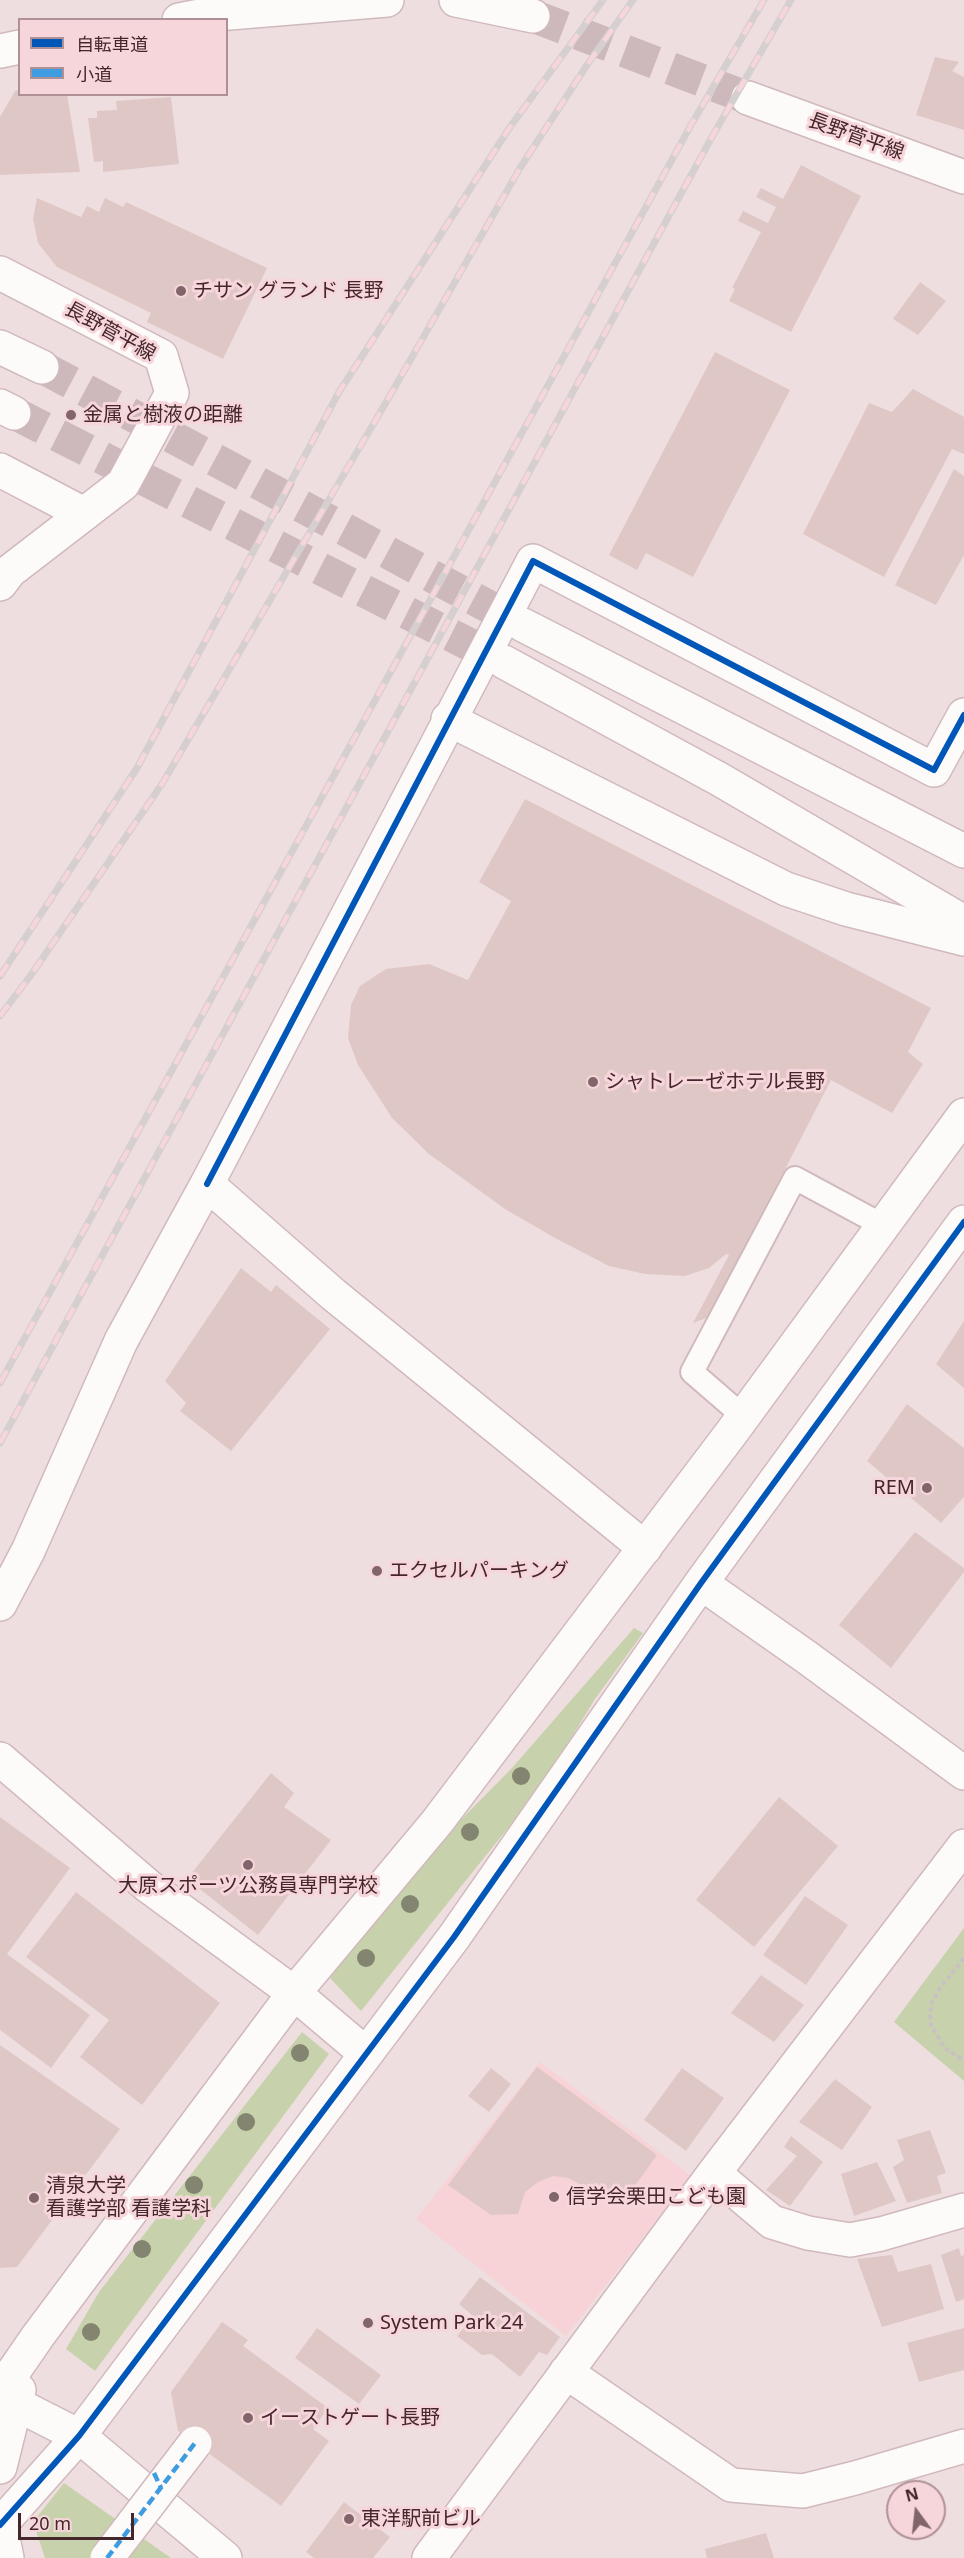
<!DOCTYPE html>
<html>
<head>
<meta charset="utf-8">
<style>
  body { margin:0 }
  #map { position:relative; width:964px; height:2558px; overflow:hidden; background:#efdee0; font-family:"Noto Sans","Noto Sans JP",sans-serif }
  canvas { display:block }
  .legend { position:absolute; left:18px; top:18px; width:210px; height:78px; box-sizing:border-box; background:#f7d6db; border:2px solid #af9095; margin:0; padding:8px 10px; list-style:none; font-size:18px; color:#44262b }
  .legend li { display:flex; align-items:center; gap:12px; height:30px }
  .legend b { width:30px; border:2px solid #af9095 }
  .north { position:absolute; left:886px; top:2480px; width:60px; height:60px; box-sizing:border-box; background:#f7d6db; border:2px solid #af9095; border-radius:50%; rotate:345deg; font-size:16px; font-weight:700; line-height:24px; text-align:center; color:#44262b }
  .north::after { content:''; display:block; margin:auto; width:21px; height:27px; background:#80666a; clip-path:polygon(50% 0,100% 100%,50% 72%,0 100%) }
  .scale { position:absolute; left:18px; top:2513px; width:116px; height:27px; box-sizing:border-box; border:3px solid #44262b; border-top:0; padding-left:8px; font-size:18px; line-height:21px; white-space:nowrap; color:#44262b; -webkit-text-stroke:4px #f7d6db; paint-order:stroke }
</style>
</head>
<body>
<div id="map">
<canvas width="964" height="2558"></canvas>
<ul class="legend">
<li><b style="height:8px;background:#0057b8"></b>自転車道</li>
<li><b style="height:8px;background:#409ce1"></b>小道</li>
</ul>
<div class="north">N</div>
<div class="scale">20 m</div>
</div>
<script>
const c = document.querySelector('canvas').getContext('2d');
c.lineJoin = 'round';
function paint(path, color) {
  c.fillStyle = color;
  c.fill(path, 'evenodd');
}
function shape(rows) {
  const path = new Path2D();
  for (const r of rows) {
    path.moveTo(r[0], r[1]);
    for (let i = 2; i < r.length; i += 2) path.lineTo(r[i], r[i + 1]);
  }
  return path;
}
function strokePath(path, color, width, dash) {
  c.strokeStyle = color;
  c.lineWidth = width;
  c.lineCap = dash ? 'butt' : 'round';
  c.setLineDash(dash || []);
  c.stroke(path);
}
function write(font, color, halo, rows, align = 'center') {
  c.font = font + ' "Noto Sans","Noto Sans JP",sans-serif';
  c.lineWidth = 6;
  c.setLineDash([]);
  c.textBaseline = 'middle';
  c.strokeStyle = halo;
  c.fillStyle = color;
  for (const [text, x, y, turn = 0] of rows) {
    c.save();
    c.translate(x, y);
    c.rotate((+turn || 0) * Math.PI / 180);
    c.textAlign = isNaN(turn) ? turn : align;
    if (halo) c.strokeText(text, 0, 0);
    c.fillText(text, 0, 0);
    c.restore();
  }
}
paint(shape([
  [540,2062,691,2176,566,2336,416,2219]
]), '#f7d2d7');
paint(shape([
  [634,1628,643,1633,595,1699,562,1753,524,1808,361,2011,330,1978,429,1852,512,1768],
  [964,1928,964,2081,894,2022],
  [302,2032,329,2054,95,2371,66,2349,99,2292],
  [64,2483,171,2558,45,2558,33,2522]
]), '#c7d2ac');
paint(shape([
  [935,57,959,62,952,71,964,77,964,130,916,115],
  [20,90,20,94,67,94,80,172,0,175,0,117,15,91],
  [171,97,179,164,103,172,103,161,94,162,88,118,97,118,97,111,117,110,116,101],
  [801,165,861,196,791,332,729,301,735,289,732,288,761,232,738,221,743,211,768,223,776,207,756,197,761,188,783,199],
  [37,198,81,217,87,206,99,212,105,198,123,207,126,202,267,268,223,359,147,322,151,313,57,267,38,243,33,219],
  [920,282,946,301,918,335,893,319],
  [715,352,790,390,693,577,646,553,637,570,609,555],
  [913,389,964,417,964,454,952,449,884,577,803,534,869,403,892,412],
  [954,469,964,476,964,555,936,605,895,585],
  [525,799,931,1008,908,1052,923,1064,892,1113,831,1080,709,1317,693,1323,729,1255,726,1254,709,1268,685,1276,645,1274,609,1266,555,1238,505,1209,429,1154,392,1118,358,1065,348,1038,351,1005,360,986,386,969,429,964,468,980,511,901,479,882],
  [241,1268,271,1292,276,1285,330,1329,231,1451,180,1411,186,1403,165,1381],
  [964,1321,964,1388,936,1364],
  [907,1404,964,1448,964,1497,941,1523,867,1461],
  [915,1532,964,1568,964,1572,891,1668,839,1625],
  [271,1773,294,1793,284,1807,331,1840,258,1935,187,1879],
  [779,1797,838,1846,754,1947,696,1900],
  [0,1817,70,1868,7,1954,90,2015,51,2068,0,2030],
  [76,1892,220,2003,142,2105,80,2057,109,2020,26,1957],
  [805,1896,848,1925,806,1985,763,1955],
  [761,1975,804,2005,774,2042,731,2013],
  [0,2045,120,2129,17,2267,0,2268],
  [537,2067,657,2155,634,2187,597,2204,591,2192,581,2185,569,2178,553,2176,538,2182,525,2192,518,2214,491,2215,448,2185],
  [491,2068,511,2084,489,2112,468,2096],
  [682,2068,724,2098,686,2151,644,2120],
  [835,2079,872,2107,842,2150,799,2122],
  [930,2130,946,2173,937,2176,942,2193,907,2203,893,2167,904,2160,897,2140],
  [791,2136,823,2162,790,2206,766,2190,797,2156,784,2147],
  [877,2162,896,2201,854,2216,841,2174],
  [959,2248,961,2256,964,2255,964,2299,956,2302,941,2255],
  [892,2255,898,2272,931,2264,944,2309,882,2327,857,2259],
  [480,2277,560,2337,547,2355,539,2352,520,2377,492,2354,482,2355,457,2336,473,2316,459,2304],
  [222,2322,248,2340,243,2346,328,2408,313,2429,329,2441,281,2506,178,2431,171,2392],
  [317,2328,381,2375,359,2404,295,2358],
  [964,2328,964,2370,919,2382,907,2343],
  [344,2502,390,2537,373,2558,314,2558,306,2552],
  [766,2533,774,2558,707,2558,705,2549]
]), '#dfc7c5');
strokePath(shape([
  [42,367,523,625],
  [14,413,504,662]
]), '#cdb9bc', 33, [33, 16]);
strokePath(shape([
  [533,16,748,98]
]), '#cdb9bc', 33, [33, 16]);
const service = shape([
  [744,1417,692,1372,795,1178,884,1226]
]);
const minor = shape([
  [0,584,10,571,84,514],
  [448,719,786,889,846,909,964,939],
  [207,1184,533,561,934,770,964,715],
  [0,1604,28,1551,121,1341,207,1184,334,1295,645,1548],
  [0,1759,148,1886,294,1993,365,2053],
  [714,2173,772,2222,808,2233,850,2240,881,2234,964,2210],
  [566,2372,731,2485,803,2491,855,2478,964,2446],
  [429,2558,714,2173,964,1846]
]);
const tertiary = shape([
  [0,347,42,367],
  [0,406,14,413],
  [523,625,964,851],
  [504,662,719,779,964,922],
  [701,1583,805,1656,964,1773],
  [0,2391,38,2336,294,1993,437,1822,732,1432,964,1115],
  [0,2412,16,2404,79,2436,225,2558],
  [0,2467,19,2390],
  [0,2523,7,2558],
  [0,2525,79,2436,454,1937,701,1583,964,1222]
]);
const primary = shape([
  [456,0,533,16],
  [179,20,205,15,387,0],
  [0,51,20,47],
  [748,98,964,177],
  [0,273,161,356,172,393,123,484,84,514,0,470]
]);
strokePath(service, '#d0b9bc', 26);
strokePath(minor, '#d0b9bc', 36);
strokePath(tertiary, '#d0b9bc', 36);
strokePath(primary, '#d0b9bc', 36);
strokePath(shape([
  [964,1958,938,1991,931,2004,930,2015,931,2025,945,2048,964,2061]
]), '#c9c0c2', 4, [4.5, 3]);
strokePath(service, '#fdfafa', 22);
strokePath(minor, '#fdfafa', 33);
strokePath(tertiary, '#fdfafa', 33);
strokePath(primary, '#fdfafa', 33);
const rail = shape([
  [0,976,137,768,339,392,510,127,603,0],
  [0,1016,31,975,162,784,388,399,520,168,587,65,633,0],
  [0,1383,691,125,764,0],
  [0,1443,713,135,791,0]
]);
strokePath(rail, '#d5cfd0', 7);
strokePath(rail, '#f7d6db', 4.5, [14]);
const pedestrianBridge = shape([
  [107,2558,195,2443]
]);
strokePath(pedestrianBridge, '#d0b9bc', 36, []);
strokePath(pedestrianBridge, '#fdfafa', 33);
strokePath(shape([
  [154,2473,161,2488],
  [107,2558,195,2443]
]), '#409ce1', 4.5, [9, 4.5]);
strokePath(shape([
  [207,1184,533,561,934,770,964,715],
  [0,2525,79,2436,454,1937,701,1583,964,1222]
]), '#0057b8', 6);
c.fillStyle = '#838570';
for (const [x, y] of [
  [521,1776],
  [470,1832],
  [410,1904],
  [366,1958],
  [300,2053],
  [246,2122],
  [194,2185],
  [142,2249],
  [91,2332]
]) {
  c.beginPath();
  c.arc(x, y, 9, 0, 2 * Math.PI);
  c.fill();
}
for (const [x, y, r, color] of [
  [181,291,6,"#80666a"],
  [71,415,6,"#80666a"],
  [593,1082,6,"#80666a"],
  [927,1488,6,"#80666a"],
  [377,1571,6,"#80666a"],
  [248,1865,6,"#80666a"],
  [554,2197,6,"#80666a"],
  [34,2198,6,"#80666a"],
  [368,2323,6,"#80666a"],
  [248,2418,6,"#80666a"],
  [349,2519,6,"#80666a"]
]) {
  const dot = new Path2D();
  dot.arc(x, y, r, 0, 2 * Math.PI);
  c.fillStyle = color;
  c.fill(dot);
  strokePath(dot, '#f7d6db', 2);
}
write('20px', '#44262b', '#f7d6db', [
  ["長野菅平線",856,137,20],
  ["長野菅平線",110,332,29]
]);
write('20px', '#44262b', '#f7d6db', [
  ["チサン グランド 長野",193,291],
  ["金属と樹液の距離",83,415],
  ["シャトレーゼホテル長野",605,1082],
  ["REM",915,1488,"right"],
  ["エクセルパーキング",389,1571],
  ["大原スポーツ公務員専門学校",248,1886,"center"],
  ["清泉大学",46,2186],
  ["看護学部 看護学科",46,2209],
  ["信学会栗田こども園",566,2197],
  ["System Park 24",380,2323],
  ["イーストゲート長野",260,2418],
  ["東洋駅前ビル",361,2519]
], 'left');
</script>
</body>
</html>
